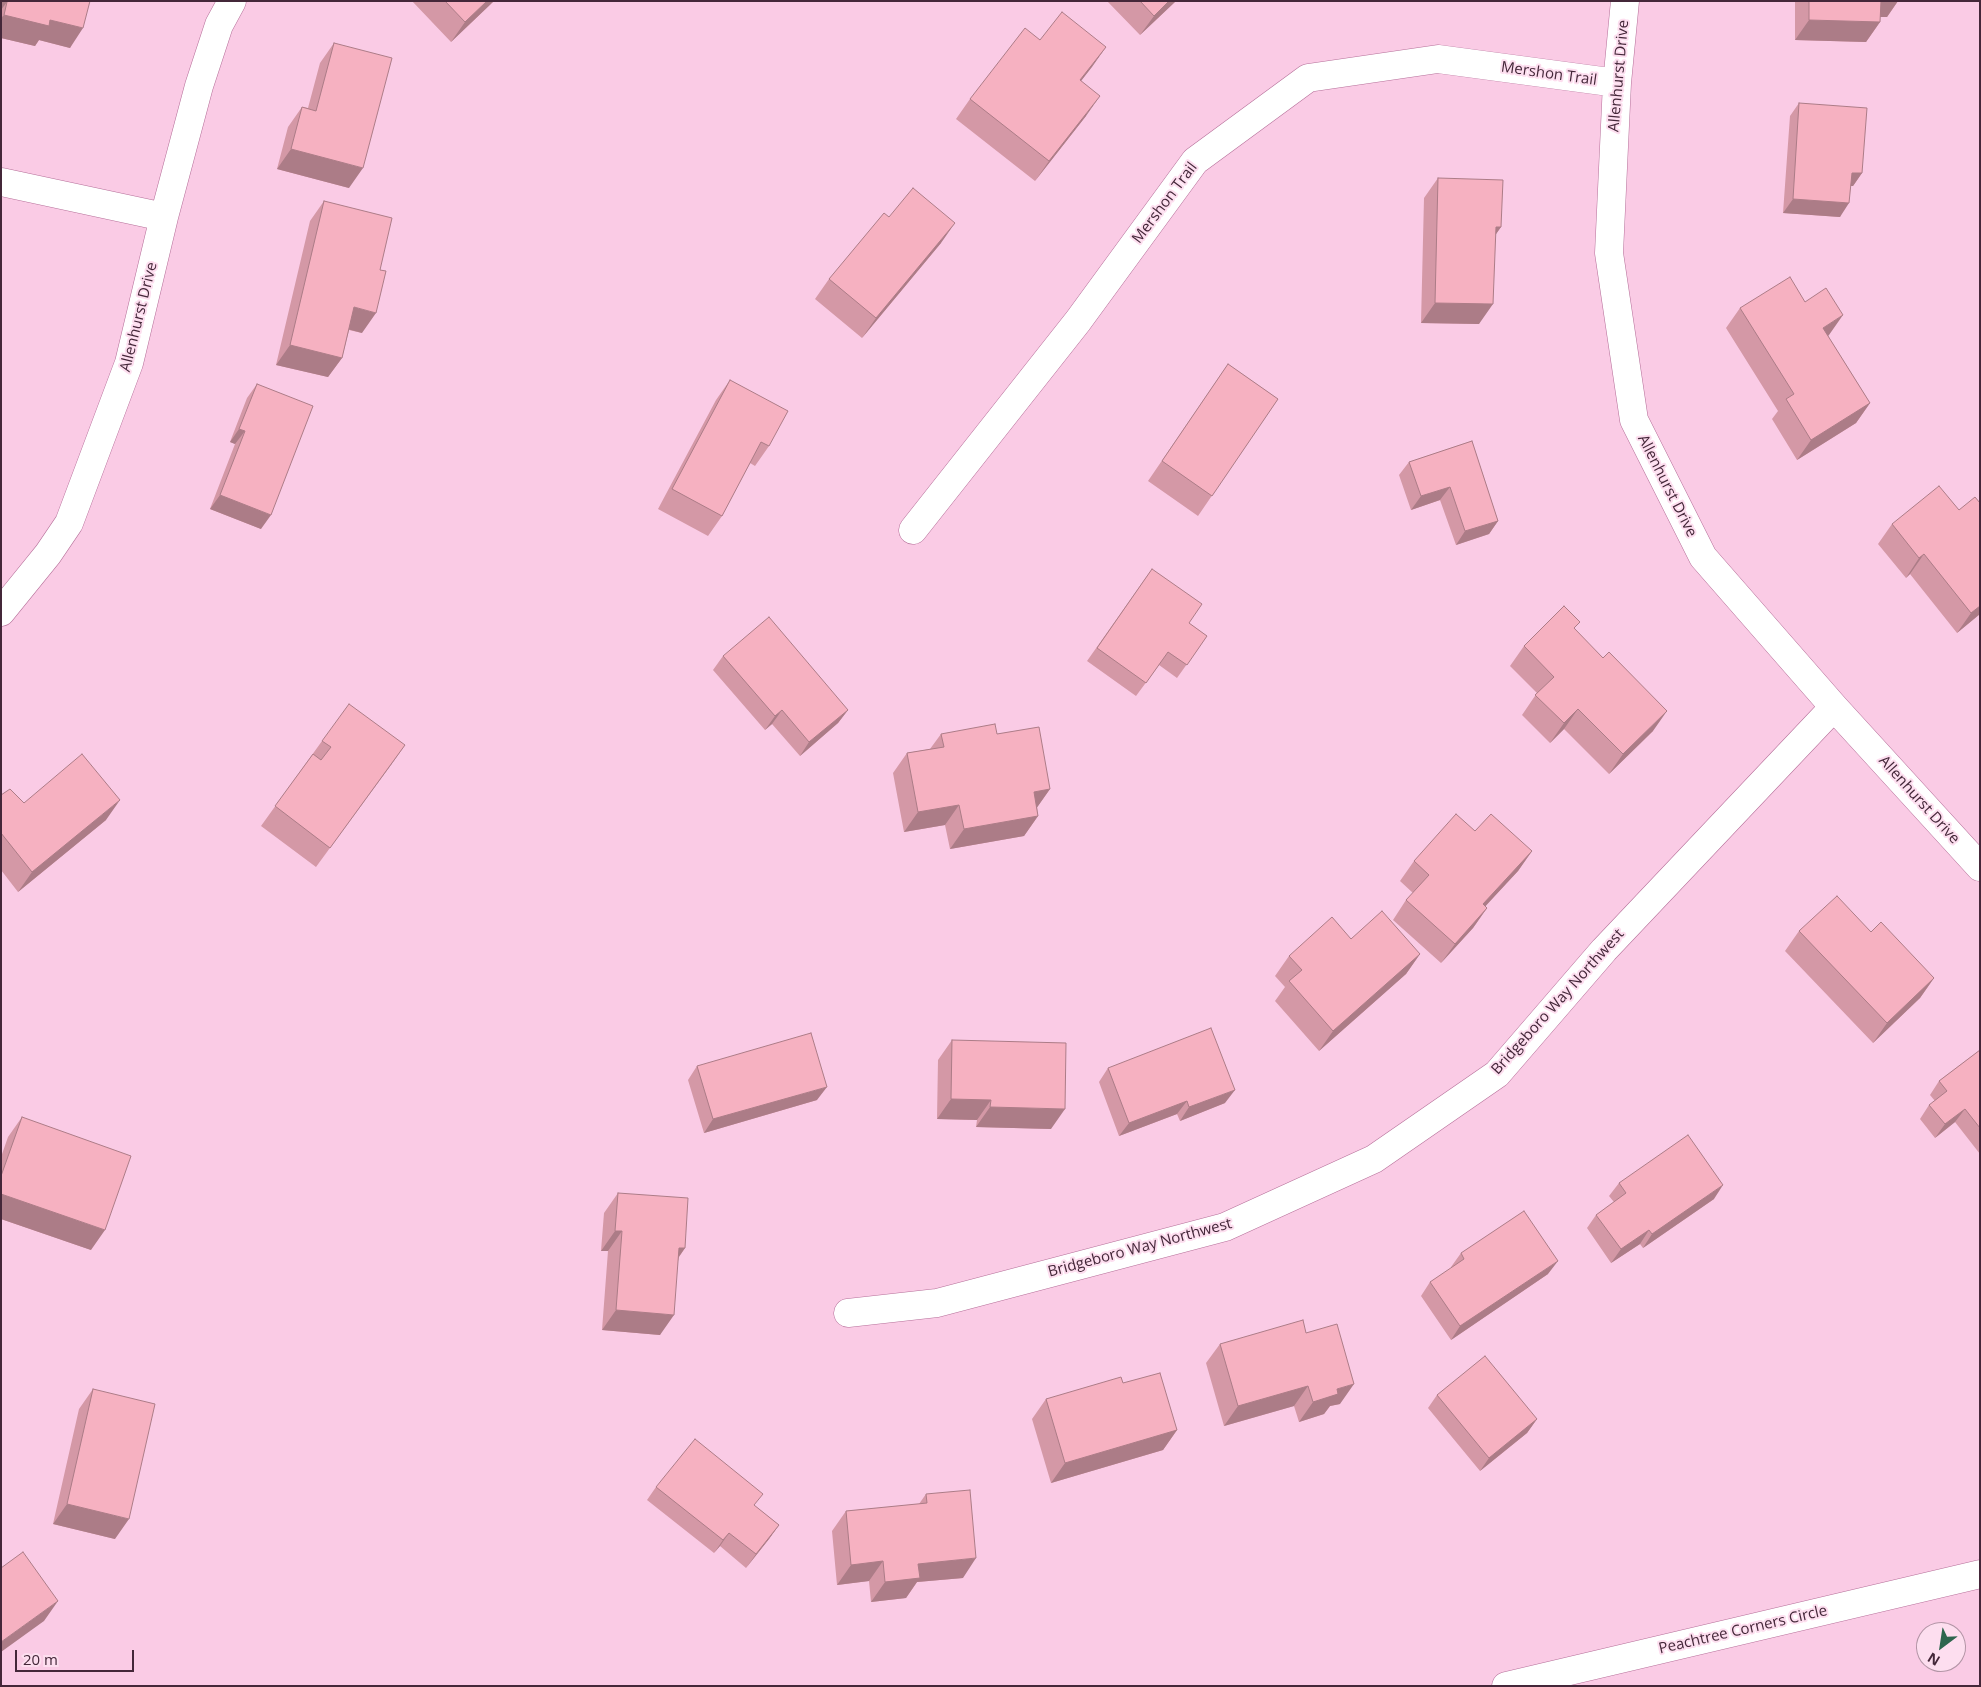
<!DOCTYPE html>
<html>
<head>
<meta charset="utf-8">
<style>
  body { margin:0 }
  #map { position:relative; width:1981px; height:1687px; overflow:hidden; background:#facbe5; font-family:"Open Sans",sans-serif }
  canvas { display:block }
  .frame { position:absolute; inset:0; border:2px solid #442739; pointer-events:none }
  .north { position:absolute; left:1916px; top:1622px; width:50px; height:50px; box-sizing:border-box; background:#fddeef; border:1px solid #b395a6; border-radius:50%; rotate:211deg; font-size:14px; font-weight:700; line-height:20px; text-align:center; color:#442739 }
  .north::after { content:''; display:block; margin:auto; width:18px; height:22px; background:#2d664e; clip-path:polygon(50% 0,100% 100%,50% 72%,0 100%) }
  .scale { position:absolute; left:15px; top:1650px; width:119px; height:22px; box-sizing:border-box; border:2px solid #442739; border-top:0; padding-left:6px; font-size:15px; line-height:18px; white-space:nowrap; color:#442739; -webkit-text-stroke:4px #fddeef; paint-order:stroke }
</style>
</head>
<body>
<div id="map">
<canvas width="1981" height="1687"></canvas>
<div class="frame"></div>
<div class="north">N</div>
<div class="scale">20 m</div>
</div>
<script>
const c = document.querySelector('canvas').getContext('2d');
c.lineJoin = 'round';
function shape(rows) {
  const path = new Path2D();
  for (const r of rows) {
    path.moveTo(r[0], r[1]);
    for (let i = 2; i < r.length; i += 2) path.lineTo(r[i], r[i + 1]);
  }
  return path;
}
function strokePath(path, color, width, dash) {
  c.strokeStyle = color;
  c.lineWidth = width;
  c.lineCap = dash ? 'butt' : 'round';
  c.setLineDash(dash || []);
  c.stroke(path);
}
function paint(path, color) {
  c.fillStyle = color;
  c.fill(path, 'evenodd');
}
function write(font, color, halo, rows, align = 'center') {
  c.font = font + ' "Open Sans",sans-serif';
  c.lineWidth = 4;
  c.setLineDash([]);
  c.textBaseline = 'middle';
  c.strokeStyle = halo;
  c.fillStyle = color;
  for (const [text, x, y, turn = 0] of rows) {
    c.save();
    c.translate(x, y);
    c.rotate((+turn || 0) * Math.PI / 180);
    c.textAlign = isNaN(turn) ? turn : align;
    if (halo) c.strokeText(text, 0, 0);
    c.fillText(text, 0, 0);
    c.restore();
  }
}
const street = shape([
  [1625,1,1617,83,1609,253,1634,420,1703,557,1834,707,1980,867],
  [1,182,164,217],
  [913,530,1078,321,1195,161,1308,78,1438,59,1617,83],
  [1,612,48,554,69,523,129,363,164,217,199,86,219,25,232,1],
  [848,1313,937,1303,1225,1227,1374,1159,1497,1074,1604,950,1834,707]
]);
const secondary = shape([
  [1506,1686,1980,1574]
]);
strokePath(street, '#b56f99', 29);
strokePath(secondary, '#b56f99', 29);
strokePath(street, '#fff', 28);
strokePath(secondary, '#fff', 28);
paint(shape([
  [1,1,90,1,70,48,39,40,35,46,1,38],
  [412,1,494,1,451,42],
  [1107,1,1176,1,1140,35],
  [1796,1,1898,1,1887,17,1880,17,1880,22,1866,42,1795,40,1795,2],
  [1040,40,1106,47,1081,81,1086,116,1035,181,956,119,970,99],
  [334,43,349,188,277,169,288,127,302,107,308,108,320,63],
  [1799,103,1862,173,1853,186,1851,186,1840,217,1783,213,1790,116],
  [1438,178,1501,227,1495,235,1479,324,1421,323,1424,198],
  [324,201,362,333,349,330,342,358,328,377,276,365,310,221],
  [889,217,941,243,862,338,815,299,829,279],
  [1805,302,1829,335,1828,336,1870,403,1856,423,1797,460,1772,419,1778,411,1726,328,1740,308],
  [1228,364,1278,399,1198,516,1148,481],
  [730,380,769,446,755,466,750,463,722,516,708,536,658,509,716,400],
  [257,384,261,529,210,509,235,444,230,442,247,398],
  [1472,441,1498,521,1489,534,1456,545,1440,500,1411,510,1399,475,1409,462],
  [1959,510,1980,614,1957,633,1910,574,1906,578,1878,544,1892,524],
  [1152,569,1189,623,1207,636,1177,678,1159,665,1136,696,1087,661],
  [1575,629,1653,731,1609,774,1564,729,1550,743,1522,715,1537,693,1510,666,1524,646],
  [723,656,848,710,838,723,800,756,772,724,765,730,713,670],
  [941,734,997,734,1050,789,1037,807,1038,816,1024,836,950,849,945,825,904,832,893,773,907,753,930,749],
  [322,741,405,745,316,867,261,826],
  [1,795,24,803,106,820,18,892,1,870],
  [1475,831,1532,851,1518,871,1485,906,1487,908,1473,928,1441,963,1393,920,1406,900,1413,893,1400,881,1414,861],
  [1799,931,1934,978,1920,998,1873,1043,1785,951],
  [1351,939,1420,954,1406,974,1319,1051,1275,1001,1285,987,1275,976,1289,956],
  [952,1040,1051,1129,976,1127,977,1120,937,1119,938,1060],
  [1980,1050,1980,1154,1955,1122,1935,1138,1920,1119,1929,1105,1935,1101,1930,1095,1939,1081],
  [697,1066,817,1100,704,1133,688,1080],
  [1108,1068,1225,1103,1180,1121,1177,1114,1119,1136,1099,1082],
  [22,1117,91,1250,1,1219,1,1157,8,1137],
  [1619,1183,1714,1199,1643,1248,1640,1244,1611,1263,1587,1228,1596,1215,1614,1202,1609,1196],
  [618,1193,685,1248,679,1257,660,1335,602,1330,608,1251,601,1251,604,1213],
  [1461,1253,1548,1274,1451,1340,1421,1296,1430,1282,1452,1268,1451,1267],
  [1306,1333,1340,1404,1330,1406,1324,1414,1299,1422,1294,1406,1224,1426,1206,1363,1220,1344],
  [1123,1383,1177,1430,1163,1450,1051,1483,1032,1419,1046,1399],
  [93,1389,115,1539,53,1524,79,1409],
  [1437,1395,1537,1419,1527,1433,1480,1471,1428,1408],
  [656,1487,755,1506,779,1525,769,1539,746,1568,720,1546,714,1553,647,1500],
  [926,1494,963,1578,917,1582,906,1598,871,1602,869,1581,837,1585,832,1531,846,1511,919,1504]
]), '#d498a6');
paint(shape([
  [1,1,7,2,1,10],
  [487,1,494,1,451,42,465,22],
  [1169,1,1176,1,1140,35,1154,16],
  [1878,1,1898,1,1887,17,1867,17],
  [4,15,50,20,83,28,70,48,39,40,35,46,1,38,1,18],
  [1809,20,1880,22,1866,42,1795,40],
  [1106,47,1092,67,1066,100,1080,80],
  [1100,96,1086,116,1035,181,1049,161],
  [291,149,363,168,349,188,277,169],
  [1852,173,1862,173,1853,186,1842,186],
  [1793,199,1849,203,1840,217,1783,213],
  [955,223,941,243,862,338,876,318],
  [1496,227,1501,227,1487,247],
  [1435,303,1493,304,1479,324,1421,323],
  [354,307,376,313,362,333,340,327],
  [1843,315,1829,335,1809,348,1823,328],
  [290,345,342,358,328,377,276,365],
  [1870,403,1856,423,1797,460,1811,440],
  [239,429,245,431,235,444,230,442],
  [1450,487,1440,500,1411,510,1421,496],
  [220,495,271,515,261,529,210,509],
  [1498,521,1489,534,1456,545,1465,531],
  [1924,554,1910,574,1906,578,1919,558],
  [1980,606,1980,614,1957,633,1971,613],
  [1578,709,1564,729,1550,743,1564,723],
  [782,710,772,724,765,730,775,716],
  [848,710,838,723,800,756,809,742],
  [1667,711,1653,731,1609,774,1623,754],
  [405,745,391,765,316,867,330,848],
  [1050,789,1036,809,1034,792],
  [120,800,106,820,18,892,32,872],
  [959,805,945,825,904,832,918,812],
  [1038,816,1024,836,950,849,964,829],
  [1532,851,1518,871,1469,924,1483,904],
  [1487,908,1473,928,1441,963,1455,944],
  [1420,954,1406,974,1319,1051,1333,1031],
  [1934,978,1920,998,1873,1043,1887,1023],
  [827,1087,817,1100,704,1133,713,1119],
  [1235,1090,1225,1103,1180,1121,1189,1107],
  [951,1099,991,1100,977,1120,937,1119],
  [1187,1101,1177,1114,1119,1136,1129,1123],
  [990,1107,1065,1109,1051,1129,976,1127],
  [1965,1109,1955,1122,1935,1138,1945,1124],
  [1723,1185,1714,1199,1643,1248,1652,1234],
  [1,1194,105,1230,91,1250,1,1219],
  [1649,1230,1640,1244,1611,1263,1621,1249],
  [615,1231,622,1231,608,1251,601,1251],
  [679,1248,685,1248,671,1268],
  [1558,1261,1548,1274,1451,1340,1460,1326],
  [616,1310,674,1315,660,1335,602,1330],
  [1354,1384,1340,1404,1330,1406,1324,1414,1299,1422,1313,1402,1337,1389],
  [1308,1386,1294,1406,1224,1426,1238,1406],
  [1537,1419,1527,1433,1480,1471,1489,1458],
  [1177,1430,1163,1450,1051,1483,1065,1463],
  [67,1504,129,1519,115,1539,53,1524],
  [779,1525,769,1539,746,1568,756,1554],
  [729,1533,720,1546,714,1553,723,1540],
  [976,1558,963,1578,917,1582,906,1598,871,1602,885,1582,918,1564],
  [883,1561,869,1581,837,1585,851,1565],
  [58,1601,44,1621,1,1652,1,1642]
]), '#ac7c87');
const building = shape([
  [3,1,90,1,83,28,50,20,49,26,4,15,7,2,3,1],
  [445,1,487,1,465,22,445,1],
  [1140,1,1169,1,1154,16,1140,1],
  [1809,1,1881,1,1880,22,1809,20,1809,1],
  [1062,12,1106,47,1080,80,1100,96,1049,161,970,99,1025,28,1040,40,1062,12],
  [334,43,392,58,363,168,291,149,302,107,316,111,334,43],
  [1799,103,1867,108,1862,173,1852,173,1849,203,1793,199,1799,103],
  [1438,178,1503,180,1501,227,1496,227,1493,304,1435,303,1438,178],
  [913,188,955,223,876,318,829,279,884,213,889,217,913,188],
  [324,201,392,218,380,270,386,271,376,313,354,307,342,358,290,345,324,201],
  [1790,277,1805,302,1826,288,1843,315,1823,328,1870,403,1811,440,1786,399,1794,394,1740,308,1790,277],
  [1228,364,1278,399,1212,496,1162,461,1228,364],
  [730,380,788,411,769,446,761,442,722,516,672,489,730,380],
  [257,384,313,406,271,515,220,495,245,431,239,429,257,384],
  [1472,441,1498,521,1465,531,1450,487,1421,496,1409,462,1472,441],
  [1939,486,1959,510,1975,497,1980,503,1980,606,1971,613,1924,554,1919,558,1892,524,1939,486],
  [1152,569,1202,604,1189,623,1207,636,1187,665,1168,652,1146,683,1097,648,1152,569],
  [1564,606,1580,622,1574,628,1603,658,1609,652,1667,711,1623,754,1578,709,1564,723,1535,695,1554,677,1524,646,1564,606],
  [769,617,848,710,809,742,782,710,775,716,723,656,769,617],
  [349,704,405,745,330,848,275,806,313,754,321,760,331,747,322,741,349,704],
  [995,724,997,734,1039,727,1050,789,1034,792,1038,816,964,829,959,805,918,812,907,753,944,747,941,734,995,724],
  [82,754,120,800,32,872,1,833,1,795,10,789,24,803,82,754],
  [1456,814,1475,831,1491,814,1532,851,1483,904,1487,908,1455,944,1406,900,1429,875,1414,861,1456,814],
  [1837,896,1871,932,1881,922,1934,978,1887,1023,1799,931,1837,896],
  [1382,911,1420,954,1333,1031,1289,981,1302,970,1289,956,1332,917,1351,939,1382,911],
  [1211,1028,1235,1090,1189,1107,1187,1101,1129,1123,1108,1068,1211,1028],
  [811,1033,827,1087,713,1119,697,1066,811,1033],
  [952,1040,1066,1043,1065,1109,990,1107,991,1100,951,1099,952,1040],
  [1980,1050,1980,1128,1965,1109,1945,1124,1929,1105,1947,1091,1939,1081,1980,1050],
  [22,1117,131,1156,105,1230,1,1194,1,1176,22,1117],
  [1688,1135,1723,1185,1652,1234,1649,1230,1621,1249,1596,1215,1626,1193,1619,1183,1688,1135],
  [618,1193,688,1198,685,1248,679,1248,674,1315,616,1310,622,1231,615,1231,618,1193],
  [1524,1211,1558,1261,1460,1326,1430,1282,1464,1259,1461,1253,1524,1211],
  [1303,1320,1306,1333,1337,1324,1354,1384,1337,1389,1338,1394,1313,1402,1308,1386,1238,1406,1220,1344,1303,1320],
  [1485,1356,1537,1419,1489,1458,1437,1395,1485,1356],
  [1160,1373,1177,1430,1065,1463,1046,1399,1121,1377,1123,1383,1160,1373],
  [93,1389,155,1404,129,1519,67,1504,93,1389],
  [695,1439,763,1494,754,1505,779,1525,756,1554,729,1533,723,1540,656,1487,695,1439],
  [970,1490,976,1558,918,1564,920,1578,885,1582,883,1561,851,1565,846,1511,927,1503,926,1494,970,1490],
  [23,1552,58,1601,1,1642,1,1568,23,1552]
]);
paint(building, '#f6b1c1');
strokePath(building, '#ac7c87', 1);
write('15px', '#442739', '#fddeef', [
  ["Mershon Trail",1549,74,8],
  ["Allenhurst Drive",1619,76,-85],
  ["Mershon Trail",1165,203,-53],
  ["Allenhurst Drive",139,317,-76],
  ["Allenhurst Drive",1667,486,63],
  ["Allenhurst Drive",1919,800,48],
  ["Bridgeboro Way Northwest",1558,1002,-48],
  ["Bridgeboro Way Northwest",1140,1248,-15],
  ["Peachtree Corners Circle",1743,1630,-13]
]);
</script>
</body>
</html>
